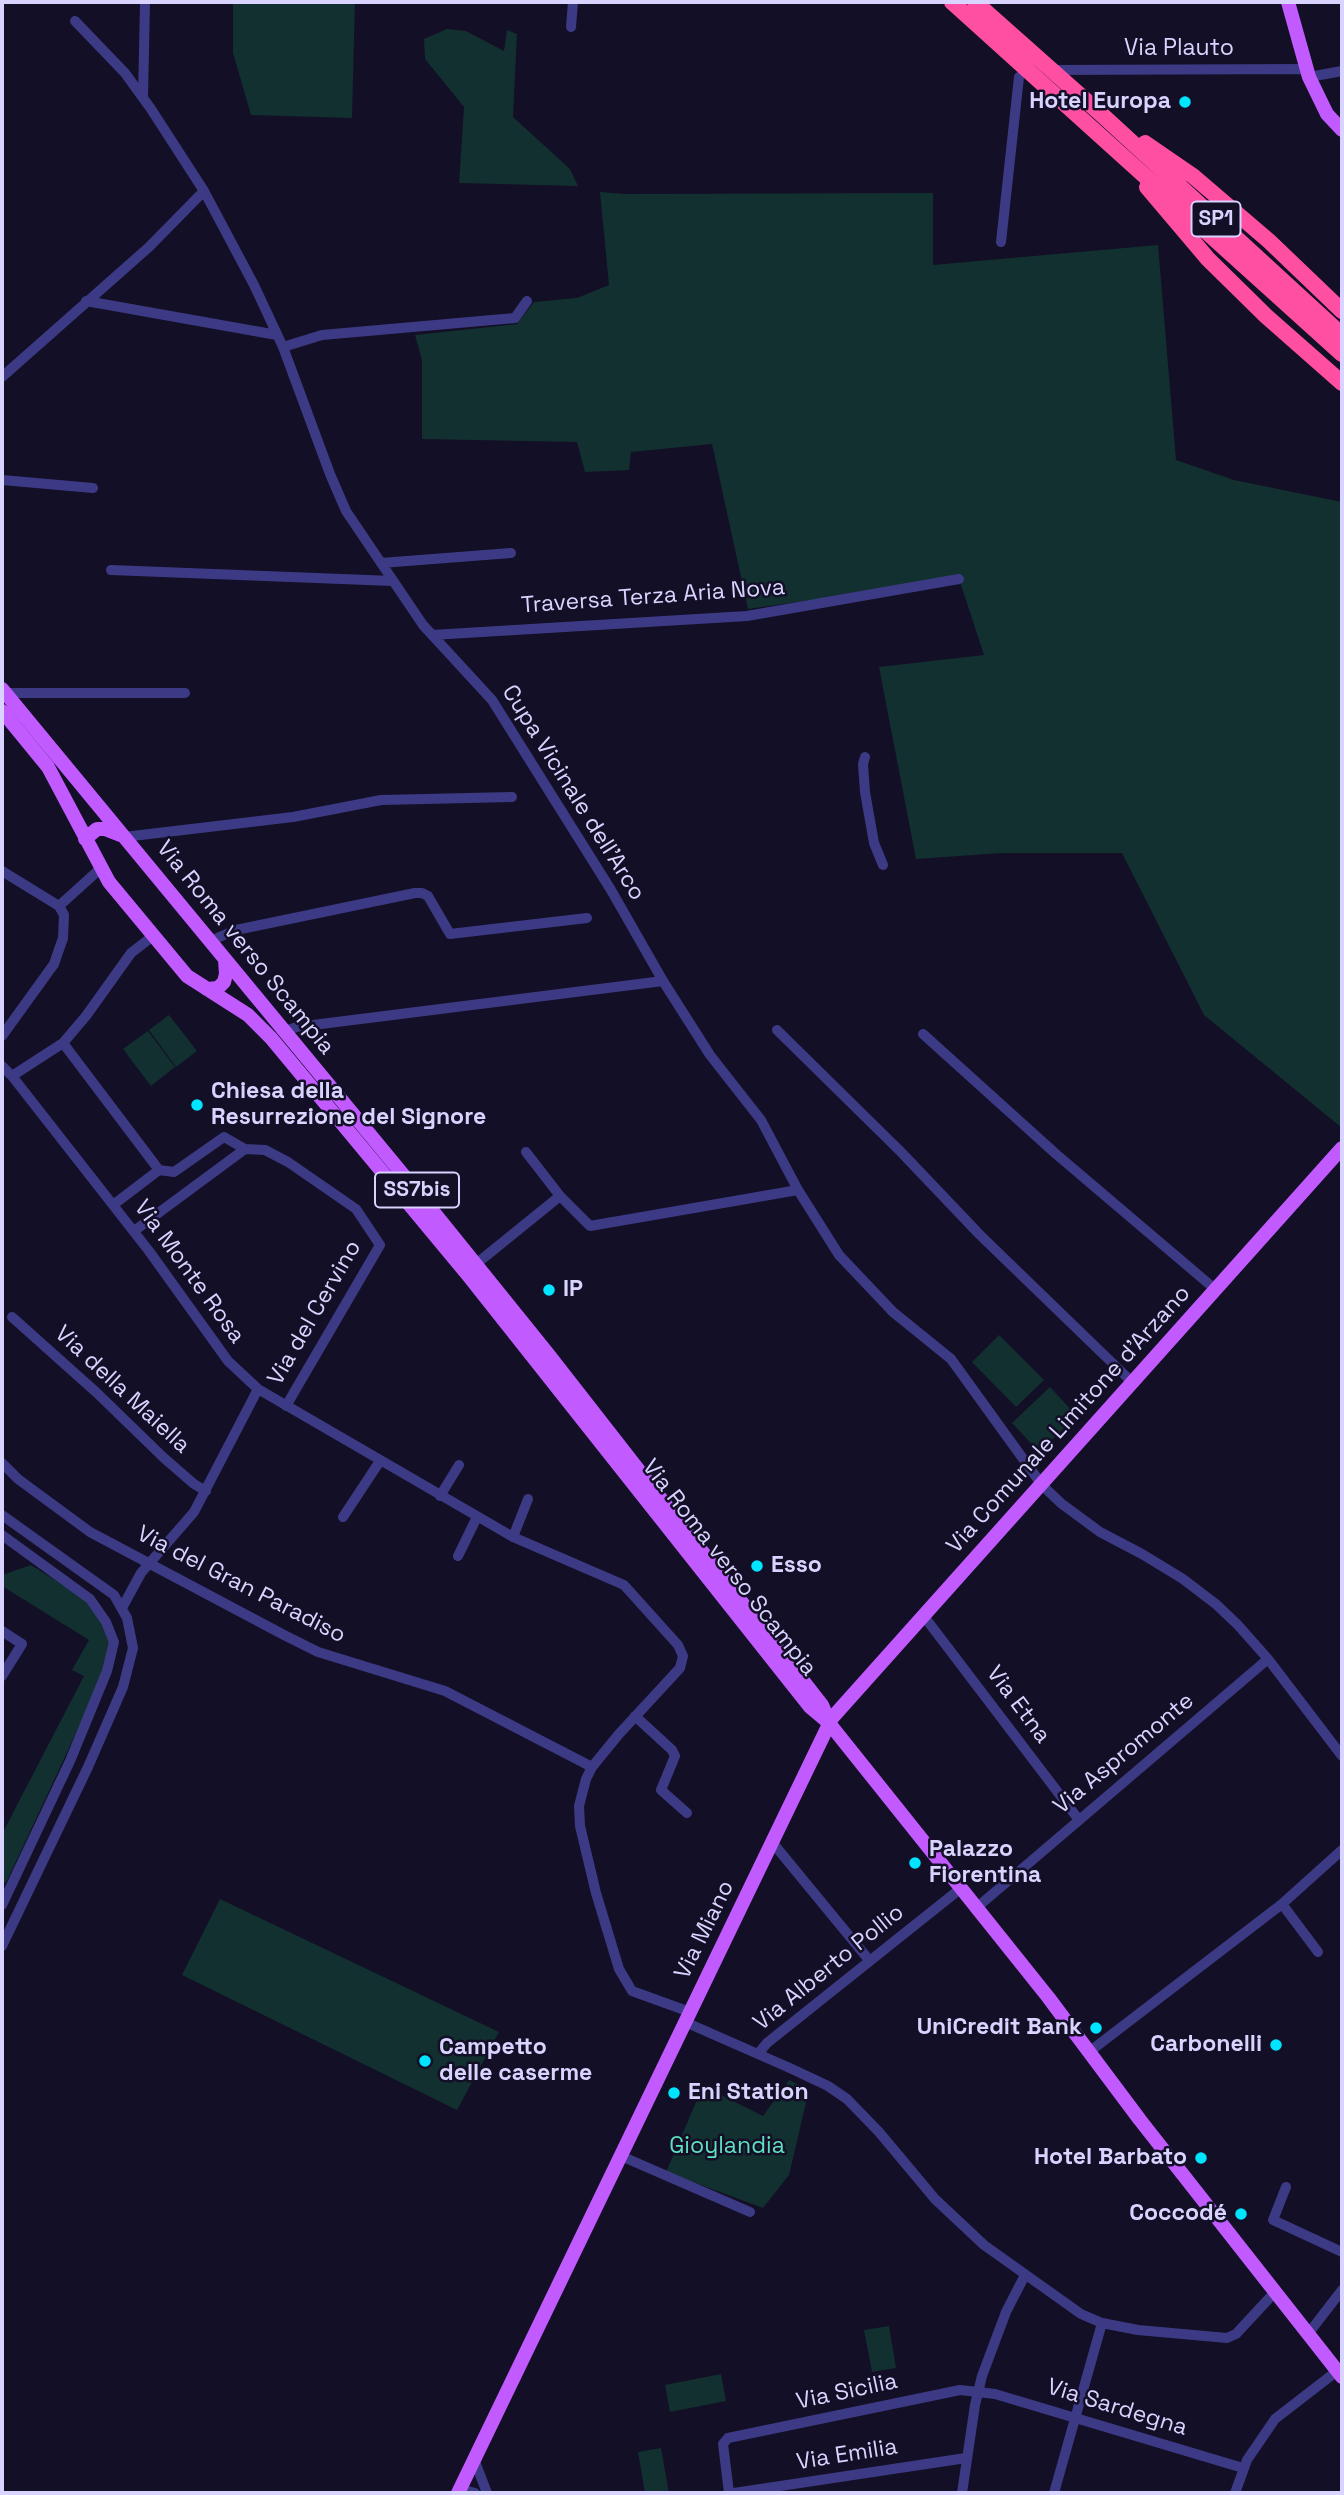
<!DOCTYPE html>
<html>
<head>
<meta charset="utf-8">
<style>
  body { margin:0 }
  #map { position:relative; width:1344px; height:2495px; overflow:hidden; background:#130f26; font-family:"Space Grotesk",sans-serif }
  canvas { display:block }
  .frame { position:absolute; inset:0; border:4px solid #d9d4ff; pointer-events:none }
</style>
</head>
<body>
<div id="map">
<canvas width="1344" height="2495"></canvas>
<div class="frame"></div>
</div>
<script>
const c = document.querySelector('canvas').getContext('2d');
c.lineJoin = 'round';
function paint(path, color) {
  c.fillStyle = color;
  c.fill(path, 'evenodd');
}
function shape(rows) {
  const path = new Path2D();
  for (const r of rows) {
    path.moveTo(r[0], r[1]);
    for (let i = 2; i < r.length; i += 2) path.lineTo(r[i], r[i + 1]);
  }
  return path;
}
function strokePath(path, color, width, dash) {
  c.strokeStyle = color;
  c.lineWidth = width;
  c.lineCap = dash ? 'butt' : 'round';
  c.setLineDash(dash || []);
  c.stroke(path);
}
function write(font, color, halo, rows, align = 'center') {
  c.font = font + ' "Space Grotesk",sans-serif';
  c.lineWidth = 5;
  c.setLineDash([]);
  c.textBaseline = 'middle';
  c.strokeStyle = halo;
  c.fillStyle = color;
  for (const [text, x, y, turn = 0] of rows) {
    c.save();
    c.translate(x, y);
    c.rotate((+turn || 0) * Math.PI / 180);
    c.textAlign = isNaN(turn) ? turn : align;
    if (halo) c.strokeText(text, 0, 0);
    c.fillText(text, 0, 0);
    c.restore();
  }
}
paint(shape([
  [233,2,355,2,352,118,251,115,233,53],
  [447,29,466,31,504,51,507,30,517,34,513,117,570,169,578,186,459,183,464,107,425,59,424,39],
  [600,192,624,194,933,193,933,265,1158,245,1176,460,1234,480,1342,502,1342,1128,1204,1015,1122,853,1002,853,916,859,879,667,984,655,959,579,748,609,712,444,631,452,629,470,585,472,577,442,422,439,422,360,415,335,517,324,534,302,577,298,609,285],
  [169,1015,197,1051,176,1067,149,1030],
  [148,1031,175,1067,151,1086,123,1049],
  [999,1335,1044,1380,1016,1407,972,1362],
  [1050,1387,1077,1416,1039,1452,1012,1423],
  [31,1565,95,1605,108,1627,112,1656,6,1883,2,1881,2,1834,84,1676,72,1670,89,1640,2,1586,2,1575],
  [220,1899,499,2032,457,2110,182,1975],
  [789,2080,809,2090,789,2175,763,2208,666,2172,703,2086,763,2116],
  [889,2326,896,2368,872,2372,864,2330],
  [721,2374,726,2401,670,2412,665,2385],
  [661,2448,669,2493,645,2493,638,2452]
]), '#12302f');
strokePath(shape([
  [75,21,125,73,151,109,204,191,254,285,283,347,330,474,346,511,423,625,492,700,611,890,663,981,710,1055,761,1120,798,1190,839,1255,893,1312,951,1359,1042,1485,1062,1504,1100,1532,1142,1554,1183,1579,1217,1605,1237,1624,1268,1659,1342,1756],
  [571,27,573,2],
  [1051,70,1307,69],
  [1309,77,1342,71],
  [143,97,145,2],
  [1001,242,1019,77],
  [86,301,277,335],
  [283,347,322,335,515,318,527,301],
  [2,377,149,247,204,191],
  [2,480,93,488],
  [381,563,511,553],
  [111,570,393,581],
  [432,635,747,616,959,579],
  [4,693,185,693],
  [865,757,863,764,865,792,874,843,883,865],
  [124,837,293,817,381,800,512,797],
  [2,871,59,906,64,915,63,938,54,964,2,1036],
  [59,906,101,868],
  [210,941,236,930,415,893,422,893,428,896,450,934,587,918],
  [777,1030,901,1152,980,1235,1133,1383],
  [284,1031,297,1027,663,981],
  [923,1034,1056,1154,1216,1290],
  [63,1043,159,1170],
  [2,1066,12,1076,149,1251,228,1361,258,1389,513,1537,624,1585,678,1645,683,1656,680,1668,619,1734,592,1767,586,1779,579,1806,580,1826,596,1893,619,1969,632,1991,690,2012],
  [12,1076,63,1043,86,1016,131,953,153,936],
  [245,1149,265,1150,288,1162,356,1209,380,1245,286,1406],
  [526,1152,560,1196],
  [113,1205,159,1170,174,1172,224,1137,245,1149,134,1231],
  [476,1264,560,1196,590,1226,798,1190],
  [12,1317,97,1393,164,1458,194,1484,206,1491],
  [2,1463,18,1479,90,1532,284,1635,318,1652,445,1691,592,1767],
  [440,1496,459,1465],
  [2,1515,114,1595,127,1618,133,1648,123,1687,88,1767,2,1946],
  [343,1517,380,1461],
  [2,1535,90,1599,106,1622,114,1642,107,1671,70,1761,2,1905],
  [513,1537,528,1499],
  [458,1556,477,1517],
  [122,1608,141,1573,194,1512,258,1389],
  [923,1615,1079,1820],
  [2,1631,22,1644,2,1676],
  [635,1716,672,1750,675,1756,661,1790,687,1813],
  [772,1842,869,1960],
  [1282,1904,1318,1952],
  [975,1909,1268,1659],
  [685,2022,792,2069,828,2086,847,2099,879,2132,935,2199,984,2245,1081,2314,1102,2323,1138,2330,1227,2338,1236,2334,1275,2292],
  [1089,2052,1282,1904,1342,1850],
  [758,2054,767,2043,960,1889],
  [621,2156,750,2212],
  [1286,2187,1273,2220,1342,2252],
  [1308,2334,1342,2290],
  [474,2459,487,2493],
  [460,2489,475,2493],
  [729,2493,723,2444,728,2438,960,2390,995,2394,1243,2468],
  [734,2493,966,2458],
  [962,2493,975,2405,982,2376,1006,2312,1025,2275],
  [1054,2493,1102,2323],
  [1235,2493,1247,2460,1275,2419,1337,2371]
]), '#3d3a85', 10);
strokePath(shape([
  [1288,2,1309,77,1327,114,1342,130],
  [2,689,419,1194,548,1354,822,1705,828,1719],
  [2,711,48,767,109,882,187,976,248,1015,271,1038,467,1274,810,1707,829,1723,1048,1997,1140,2120,1342,2377],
  [85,839,97,829,105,829,123,836],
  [207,989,218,988,224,982,226,974,225,959],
  [458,2493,832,1718,1342,1148]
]), '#c25bff', 14);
strokePath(shape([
  [952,2,1342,354],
  [975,2,1100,113,1342,335],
  [1145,143,1193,176,1269,241,1342,311],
  [1147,187,1208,259,1266,316,1342,383]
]), '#ff4fa3', 16);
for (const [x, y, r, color] of [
  [1185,102,7,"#00e5ff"],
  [197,1105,7,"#00e5ff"],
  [549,1290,7,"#00e5ff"],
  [757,1566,7,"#00e5ff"],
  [915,1863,7,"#00e5ff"],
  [1096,2028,7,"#00e5ff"],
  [1276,2045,7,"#00e5ff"],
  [425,2061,7,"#00e5ff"],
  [674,2093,7,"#00e5ff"],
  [1201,2158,7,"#00e5ff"],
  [1241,2214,7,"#00e5ff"]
]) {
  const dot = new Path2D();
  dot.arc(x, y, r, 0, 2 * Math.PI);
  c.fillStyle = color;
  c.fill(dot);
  strokePath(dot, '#130f26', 2.5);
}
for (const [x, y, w] of [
  [1216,219,49],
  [417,1190,84]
]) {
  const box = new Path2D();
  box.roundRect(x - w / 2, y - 17.5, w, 35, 5);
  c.fillStyle = '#130f26';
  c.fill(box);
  strokePath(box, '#d9d4ff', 2);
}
write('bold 21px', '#d9d4ff', null, [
  ["SP1",1216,219],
  ["SS7bis",417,1190]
]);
write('23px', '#d9d4ff', '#130f26', [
  ["Via Plauto",1179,49],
  ["Traversa Terza Aria Nova",653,597,-4],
  ["Cupa Vicinale dell'Arco",573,793,58],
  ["Via Roma verso Scampia",245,948,51],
  ["Via Monte Rosa",189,1272,54],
  ["Via del Cervino",315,1313,-60],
  ["Via della Maiella",122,1390,43],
  ["Via Comunale Limitone d'Arzano",1069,1420,-48],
  ["Via Roma verso Scampia",729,1568,52],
  ["Via del Gran Paradiso",241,1585,27],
  ["Via Etna",1018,1705,53],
  ["Via Aspromonte",1124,1754,-40],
  ["Via Miano",705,1930,-64],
  ["Via Alberto Pollio",829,1968,-39],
  ["Via Sicilia",847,2392,-12],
  ["Via Sardegna",1117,2408,17],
  ["Via Emilia",847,2455,-9]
]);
write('bold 23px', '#d9d4ff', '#130f26', [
  ["Hotel Europa",1171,102,"right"],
  ["Chiesa della",211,1092],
  ["Resurrezione del Signore",211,1118],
  ["IP",563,1290],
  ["Esso",771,1566],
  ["Palazzo",929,1850],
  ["Fiorentina",929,1876],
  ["UniCredit Bank",1082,2028,"right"],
  ["Carbonelli",1262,2045,"right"],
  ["Campetto",439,2048],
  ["delle caserme",439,2074],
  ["Eni Station",688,2093],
  ["Hotel Barbato",1187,2158,"right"],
  ["Coccodé",1227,2214,"right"]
], 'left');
write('23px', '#5fe0c0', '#130f26', [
  ["Gioylandia",727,2147]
]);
</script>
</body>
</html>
